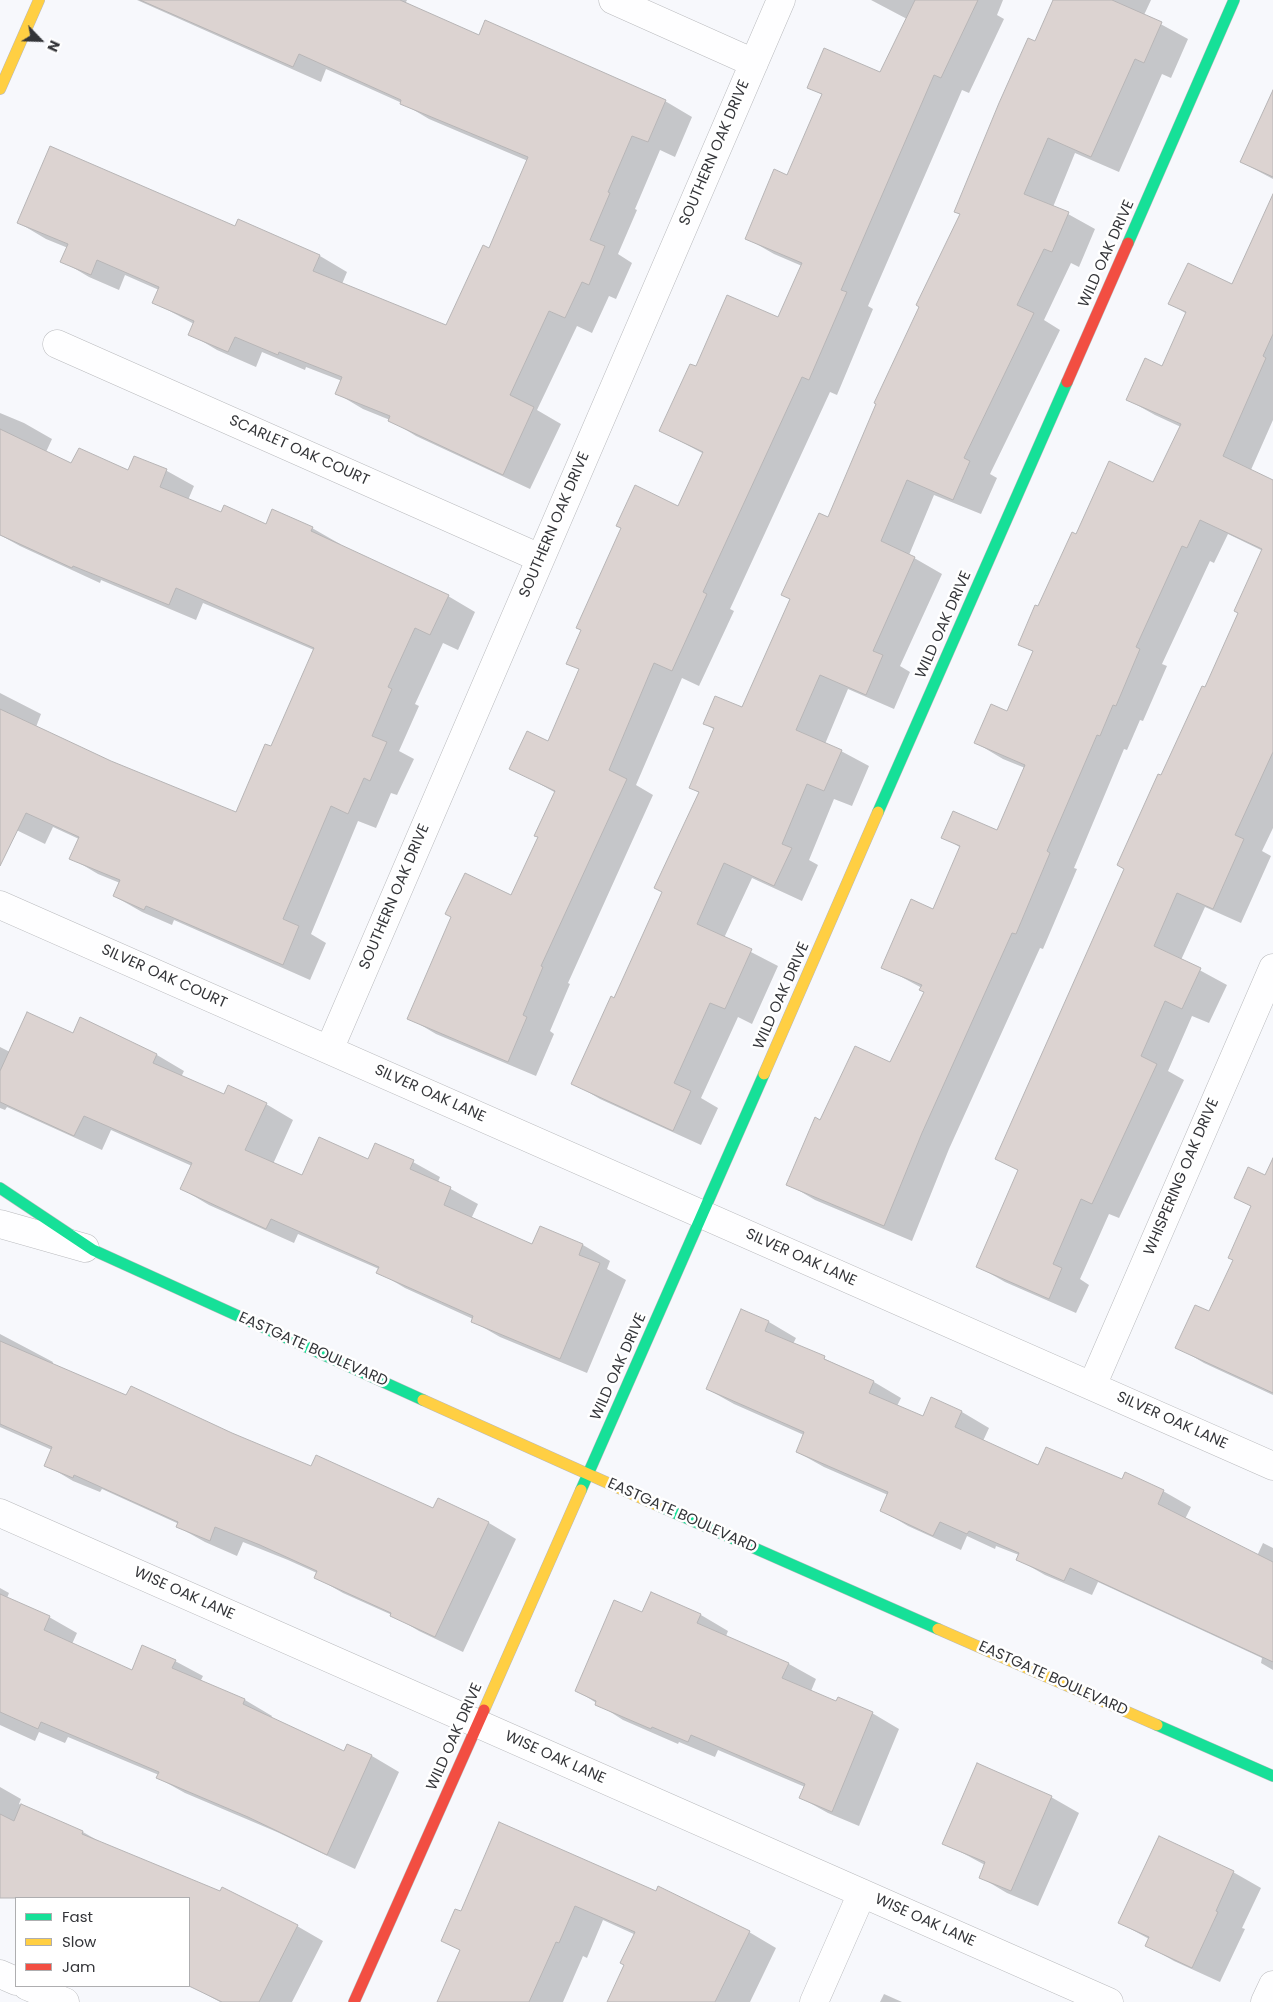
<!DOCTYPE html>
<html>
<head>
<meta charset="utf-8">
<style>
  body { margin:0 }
  #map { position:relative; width:1273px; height:2002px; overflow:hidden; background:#f7f8fc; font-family:Poppins,sans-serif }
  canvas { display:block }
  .legend { position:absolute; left:15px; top:1897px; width:175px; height:90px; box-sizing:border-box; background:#fff; border:1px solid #aeaeb0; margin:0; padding:6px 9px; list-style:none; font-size:15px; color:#343539 }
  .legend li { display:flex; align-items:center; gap:10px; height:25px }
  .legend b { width:25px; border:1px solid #aeaeb0 }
  .north { position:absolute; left:15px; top:15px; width:50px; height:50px; -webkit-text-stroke:4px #fff; paint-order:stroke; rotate:114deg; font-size:14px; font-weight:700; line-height:20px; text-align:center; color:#343539 }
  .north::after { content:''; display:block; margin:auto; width:18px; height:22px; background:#343539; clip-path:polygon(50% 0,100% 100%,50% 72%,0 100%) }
</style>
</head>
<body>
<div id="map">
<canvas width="1273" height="2002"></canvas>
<ul class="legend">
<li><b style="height:6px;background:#16e098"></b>Fast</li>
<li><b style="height:6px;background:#ffcf43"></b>Slow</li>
<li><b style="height:6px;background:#f24e42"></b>Jam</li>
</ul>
<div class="north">N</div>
</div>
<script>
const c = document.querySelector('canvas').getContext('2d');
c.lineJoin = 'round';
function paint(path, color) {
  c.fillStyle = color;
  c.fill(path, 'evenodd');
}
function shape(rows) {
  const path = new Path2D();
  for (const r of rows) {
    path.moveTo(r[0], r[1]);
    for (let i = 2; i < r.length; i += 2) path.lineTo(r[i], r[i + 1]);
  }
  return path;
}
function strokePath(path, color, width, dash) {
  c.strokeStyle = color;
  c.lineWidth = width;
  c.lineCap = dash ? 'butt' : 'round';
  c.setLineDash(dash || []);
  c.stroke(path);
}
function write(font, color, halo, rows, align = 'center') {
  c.font = font + ' Poppins,sans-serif';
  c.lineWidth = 5;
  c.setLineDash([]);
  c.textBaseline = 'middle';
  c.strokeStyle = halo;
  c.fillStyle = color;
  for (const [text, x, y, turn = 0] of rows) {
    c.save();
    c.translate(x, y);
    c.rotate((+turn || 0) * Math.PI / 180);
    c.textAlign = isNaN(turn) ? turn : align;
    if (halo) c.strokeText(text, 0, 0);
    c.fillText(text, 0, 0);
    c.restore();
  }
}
paint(shape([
  [137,0,407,0,405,4,479,37,665,101,692,117,675,157,660,150,635,209,637,210,618,254,632,263,616,299,609,296,592,333,577,326,537,410,561,424,530,489,416,436,390,420,363,409,336,393,342,381,306,367,305,370,262,352,256,367,217,350,190,334,194,324,153,302,159,290,125,275,119,290,89,277,62,261,68,248,46,239,19,223,235,228,238,221,320,256,347,272,342,284,446,327,490,250,528,161,429,119,402,103,326,69,321,82],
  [871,0,1003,0,997,15,1004,19,969,93,962,90,868,306,873,309,837,395,830,392,730,609,734,611,699,686,682,678,636,785,653,795,568,983,570,984,550,1031,554,1034,536,1076,436,1034,409,1018,511,896,539,837,556,793,511,768,549,743,580,670,568,663,679,507,704,454,661,431,697,368,779,319,802,266,774,254,746,238,788,176,823,95,808,87,881,74,907,19],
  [1054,0,1151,0,1144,15,1188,39,1171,78,1162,74,1119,172,1075,153,1053,207,1068,214,1095,229,1079,267,1071,263,1044,320,1060,330,990,474,997,478,981,514,934,495,909,555,942,574,900,666,910,672,894,709,848,689,825,744,841,751,869,766,852,806,834,799,809,860,818,865,802,901,752,878,724,938,778,966,752,1024,738,1017,701,1098,718,1108,701,1145,600,1099,573,1083,614,999,664,892,700,793,690,788,715,730,705,724,743,709,829,518],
  [1273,117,1273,179,1241,162],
  [1273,226,1273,420,1250,472,1273,483,1273,828,1262,851,1271,856,1241,923,1205,907,1181,960,1227,985,1209,1023,1192,1016,1168,1071,1184,1080,1119,1218,1109,1214,1080,1279,1089,1285,1076,1313,1005,1282,977,1266,1019,1171,997,1158,1126,869,1162,777,1206,689,1239,613,1263,551,1228,534,1214,563,1210,561,1162,664,1167,666,1143,721,1140,720,1127,750,1124,749,1074,868,1077,869,1043,949,1040,948,949,1149,912,1241,815,1200,788,1184,821,1121,891,1064,925,992,922,988,883,967,933,911,961,848,943,837,998,832,1025,768,1003,759,976,743,1008,713,1034,652,1019,644,1076,536,1154,484,1181,427,1155,415,1128,400,1163,368,1187,314,1170,304,1232,285],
  [0,413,24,423,52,439,46,452,72,465,128,472,134,457,167,471,194,486,188,500,221,514,267,526,312,528,340,544,339,546,448,596,475,612,458,650,443,643,415,704,419,706,399,751,414,759,397,795,391,793,376,828,358,821,311,934,326,943,310,980,174,920,172,925,142,912,114,896,120,883,98,874,71,858,79,839,53,827,45,844,0,822,0,693,41,714,36,727,111,762,236,813,271,748,314,650,203,603,196,620,101,580,100,583,20,546,0,535],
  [80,1019,157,1055,184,1071,181,1077,224,1096,266,1104,293,1120,273,1164,302,1177,368,1160,413,1162,440,1177,438,1182,478,1204,471,1219,533,1246,540,1227,583,1245,610,1261,607,1269,626,1280,587,1373,500,1337,472,1321,473,1319,405,1288,378,1272,379,1269,298,1234,294,1243,209,1205,182,1189,192,1166,111,1130,102,1150,7,1107,5,1110,0,1108,0,1047,10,1052,73,1035],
  [1273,1180,1273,1395,1204,1363,1177,1347,1210,1313,1234,1260,1252,1207,1236,1198],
  [741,1311,769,1322,796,1338,793,1344,874,1382,901,1398,897,1406,923,1418,932,1399,962,1412,989,1428,983,1441,1039,1467,1123,1481,1126,1474,1163,1491,1191,1507,1185,1519,1257,1556,1263,1543,1273,1548,1273,1670,1261,1663,1262,1658,1098,1582,1092,1595,1045,1575,1017,1559,1019,1555,996,1546,995,1549,967,1536,961,1550,908,1526,881,1510,888,1495,824,1467,797,1452,804,1435,734,1404,707,1389],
  [0,1334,53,1362,52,1365,127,1397,232,1434,311,1468,434,1510,439,1499,489,1523,516,1539,463,1652,419,1631,392,1615,343,1593,315,1577,317,1573,288,1560,243,1542,237,1556,205,1542,178,1527,179,1524,102,1489,100,1492,73,1481,46,1465,52,1450,0,1427],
  [0,1588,9,1593,7,1598,49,1617,77,1633,72,1644,132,1671,175,1661,203,1676,200,1682,245,1700,272,1716,271,1718,344,1752,348,1746,372,1756,399,1772,355,1869,277,1832,185,1793,158,1778,159,1775,68,1737,65,1743,39,1732,35,1741,0,1725],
  [652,1593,701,1615,728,1631,726,1636,789,1664,816,1679,811,1691,837,1702,872,1713,899,1729,859,1826,828,1813,801,1798,805,1787,718,1750,715,1757,679,1742,678,1744,623,1720,576,1690,643,1614],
  [0,1787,21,1799,19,1804,83,1832,107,1846,297,1926,323,1941,292,2002,220,2002,189,1985,189,1898,17,1898,18,1896,0,1886],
  [1051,1797,1079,1813,1038,1906,1007,1893,980,1877,985,1865,944,1843],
  [500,1824,749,1932,776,1948,750,2002,609,2002,625,1965,636,1935,603,1920,587,1958,583,1956,563,2002,438,2002,461,1951,442,1940,462,1913],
  [1233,1872,1261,1888,1242,1928,1245,1929,1220,1982,1174,1961,1146,1945,1149,1939,1120,1923],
  [884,1994,902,2002,880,2002]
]), '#0003');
const building = shape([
  [140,0,400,0,479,35,485,20,666,100,648,142,632,136,608,192,610,193,590,240,605,246,589,285,582,282,565,318,549,311,510,395,534,407,503,475,388,421,390,416,335,394,342,377,279,352,278,355,235,337,228,352,188,335,194,321,152,303,159,287,97,260,91,275,60,262,68,244,17,223,50,146,235,226,238,219,320,255,313,271,446,325,483,245,489,248,528,157,400,104,401,100,299,54,293,67,140,0],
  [915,0,978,0,941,78,934,75,841,290,847,292,809,380,802,377,703,592,707,594,672,671,654,663,609,770,627,779,541,966,543,967,523,1015,527,1017,508,1062,407,1019,451,917,445,914,465,873,511,895,538,837,534,836,555,791,509,769,527,731,548,741,579,669,566,664,581,630,576,628,621,528,616,526,635,485,678,506,703,452,659,431,690,364,696,366,727,295,778,317,802,263,745,239,774,169,787,175,822,94,807,88,824,48,880,72,915,0],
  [1053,0,1112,0,1162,22,1144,63,1135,59,1091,157,1048,138,1024,194,1069,212,1052,252,1044,249,1017,305,1034,313,964,458,970,461,953,500,907,480,881,541,915,557,873,651,883,655,866,695,820,675,796,730,842,750,824,791,807,784,782,844,792,848,774,886,724,863,697,924,752,949,725,1009,710,1003,674,1083,691,1091,673,1131,571,1084,611,996,614,998,662,892,654,888,699,792,689,788,714,728,703,724,715,696,742,707,790,599,781,595,819,513,828,517,876,404,874,403,919,307,916,305,960,214,954,212,999,103,1028,38,1035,41,1053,0],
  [1273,90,1273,177,1240,162,1273,90],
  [1273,194,1273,334,1263,356,1266,358,1223,456,1273,480,1273,752,1235,835,1244,839,1213,909,1177,893,1154,946,1201,968,1182,1009,1165,1001,1141,1056,1157,1064,1092,1204,1081,1199,1053,1264,1062,1268,1049,1299,976,1267,1018,1170,995,1159,1124,869,1117,865,1158,774,1161,775,1202,686,1205,687,1238,613,1234,611,1262,549,1200,520,1187,548,1182,546,1136,647,1140,649,1116,706,1113,705,1100,736,1097,735,1047,851,1050,853,1016,934,1012,933,922,1133,884,1226,786,1185,815,1117,820,1120,855,1046,890,1062,924,992,919,990,922,985,881,968,911,899,933,909,960,846,941,838,953,811,997,830,1025,765,974,743,991,704,1007,711,1033,651,1018,645,1035,605,1038,606,1072,532,1076,534,1109,461,1153,482,1181,424,1126,400,1145,358,1162,366,1186,312,1168,304,1188,263,1232,284,1273,194],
  [0,429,71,463,79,448,128,470,134,456,167,469,160,487,221,512,224,505,266,524,272,509,313,527,311,531,449,595,430,635,415,628,388,687,392,689,372,736,387,742,370,781,364,778,348,814,331,806,283,919,299,926,283,965,146,906,144,910,113,896,120,880,69,859,79,837,26,813,0,866,0,709,111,761,236,812,265,744,271,746,314,648,176,588,169,605,73,566,72,568,0,535,0,429],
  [27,1012,73,1033,80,1017,157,1054,153,1063,224,1094,228,1085,267,1103,245,1150,302,1175,319,1137,368,1159,375,1143,414,1160,410,1169,451,1187,444,1205,532,1244,540,1226,583,1244,579,1255,600,1263,560,1359,471,1322,473,1316,376,1273,379,1267,271,1219,266,1229,180,1189,192,1163,84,1116,74,1136,0,1102,0,1071,27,1012],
  [1273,1158,1273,1393,1175,1348,1195,1305,1209,1311,1233,1260,1228,1258,1251,1206,1234,1198,1248,1167,1265,1175,1273,1158],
  [741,1309,769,1321,765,1331,825,1356,824,1359,874,1381,869,1393,923,1416,931,1397,962,1411,955,1427,1038,1465,1046,1447,1122,1479,1125,1472,1164,1490,1158,1504,1273,1562,1273,1662,1070,1568,1064,1581,1016,1560,1019,1553,969,1531,967,1534,940,1522,933,1536,880,1511,888,1492,796,1452,804,1432,706,1389,741,1309],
  [0,1341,126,1395,131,1386,232,1433,311,1466,316,1455,433,1508,438,1498,489,1522,435,1637,390,1616,391,1613,314,1578,317,1571,260,1545,215,1527,210,1541,176,1527,178,1522,74,1475,73,1478,44,1466,52,1447,0,1424,0,1341],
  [651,1592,701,1614,697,1623,789,1663,782,1678,836,1701,838,1697,873,1712,832,1812,799,1798,805,1784,691,1735,688,1742,652,1727,651,1729,595,1705,596,1701,575,1691,614,1600,642,1612,651,1592],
  [0,1594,50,1616,44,1630,132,1670,142,1645,176,1660,172,1668,245,1699,243,1704,344,1751,347,1744,372,1755,327,1855,248,1817,156,1778,159,1772,41,1722,38,1729,0,1712,0,1594],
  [977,1763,1052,1796,1011,1891,979,1878,985,1862,942,1844,977,1763],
  [21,1804,83,1831,82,1834,220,1891,222,1887,298,1925,259,2002,222,2002,189,1986,189,1898,0,1898,0,1814,14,1821,21,1804],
  [499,1822,656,1891,658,1886,750,1931,715,2002,607,2002,624,1965,620,1963,635,1932,575,1906,559,1943,556,1942,529,2002,437,2002,460,1950,441,1941,455,1909,461,1911,499,1822],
  [1159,1836,1234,1871,1216,1911,1218,1912,1192,1968,1145,1946,1149,1937,1118,1923,1159,1836]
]);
paint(building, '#dcd3d1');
strokePath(building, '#b7b5b6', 1);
const street = shape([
  [613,0,754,63],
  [57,344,540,558],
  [0,905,1273,1466],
  [329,1050,781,0],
  [0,1224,85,1248],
  [1092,1386,1273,968],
  [0,1513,1109,2002],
  [0,1974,16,1981],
  [27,1986,65,2002],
  [814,2002,862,1893],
  [1265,2002,1273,1985]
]);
const fast = shape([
  [1128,243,1234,0],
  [878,812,1067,382],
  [0,1188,93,1250,423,1400],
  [581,1490,764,1074],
  [659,1506,938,1629],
  [1157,1725,1273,1776]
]);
const slow = shape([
  [0,89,39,0],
  [764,1074,878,812],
  [423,1400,659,1506],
  [938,1629,1157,1725],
  [484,1710,581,1490]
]);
const jam = shape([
  [1067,382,1128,243],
  [354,2002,484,1710]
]);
strokePath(street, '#b9babd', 29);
strokePath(fast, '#b9babd', 12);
strokePath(slow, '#b9babd', 12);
strokePath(jam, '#b9babd', 12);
strokePath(street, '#fefeff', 28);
strokePath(fast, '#16e098', 11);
strokePath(slow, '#ffcf43', 11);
strokePath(jam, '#f24e42', 11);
write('15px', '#343539', '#fff', [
  ["SOUTHERN OAK DRIVE",715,153,-67],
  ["WILD OAK DRIVE",1107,254,-66],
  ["SCARLET OAK COURT",299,451,24],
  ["SOUTHERN OAK DRIVE",555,525,-67],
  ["WILD OAK DRIVE",944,625,-66],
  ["SOUTHERN OAK DRIVE",395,897,-67],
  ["SILVER OAK COURT",164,977,24],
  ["WILD OAK DRIVE",782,996,-66],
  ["SILVER OAK LANE",430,1094,24],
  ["WHISPERING OAK DRIVE",1182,1177,-67],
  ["SILVER OAK LANE",801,1258,24],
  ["EASTGATE BOULEVARD",313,1350,24],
  ["WILD OAK DRIVE",619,1367,-66],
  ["SILVER OAK LANE",1172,1421,24],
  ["EASTGATE BOULEVARD",682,1516,24],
  ["WISE OAK LANE",184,1594,24],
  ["EASTGATE BOULEVARD",1053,1679,24],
  ["WILD OAK DRIVE",455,1737,-66],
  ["WISE OAK LANE",555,1758,24],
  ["WISE OAK LANE",925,1921,24]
]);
</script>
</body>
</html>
